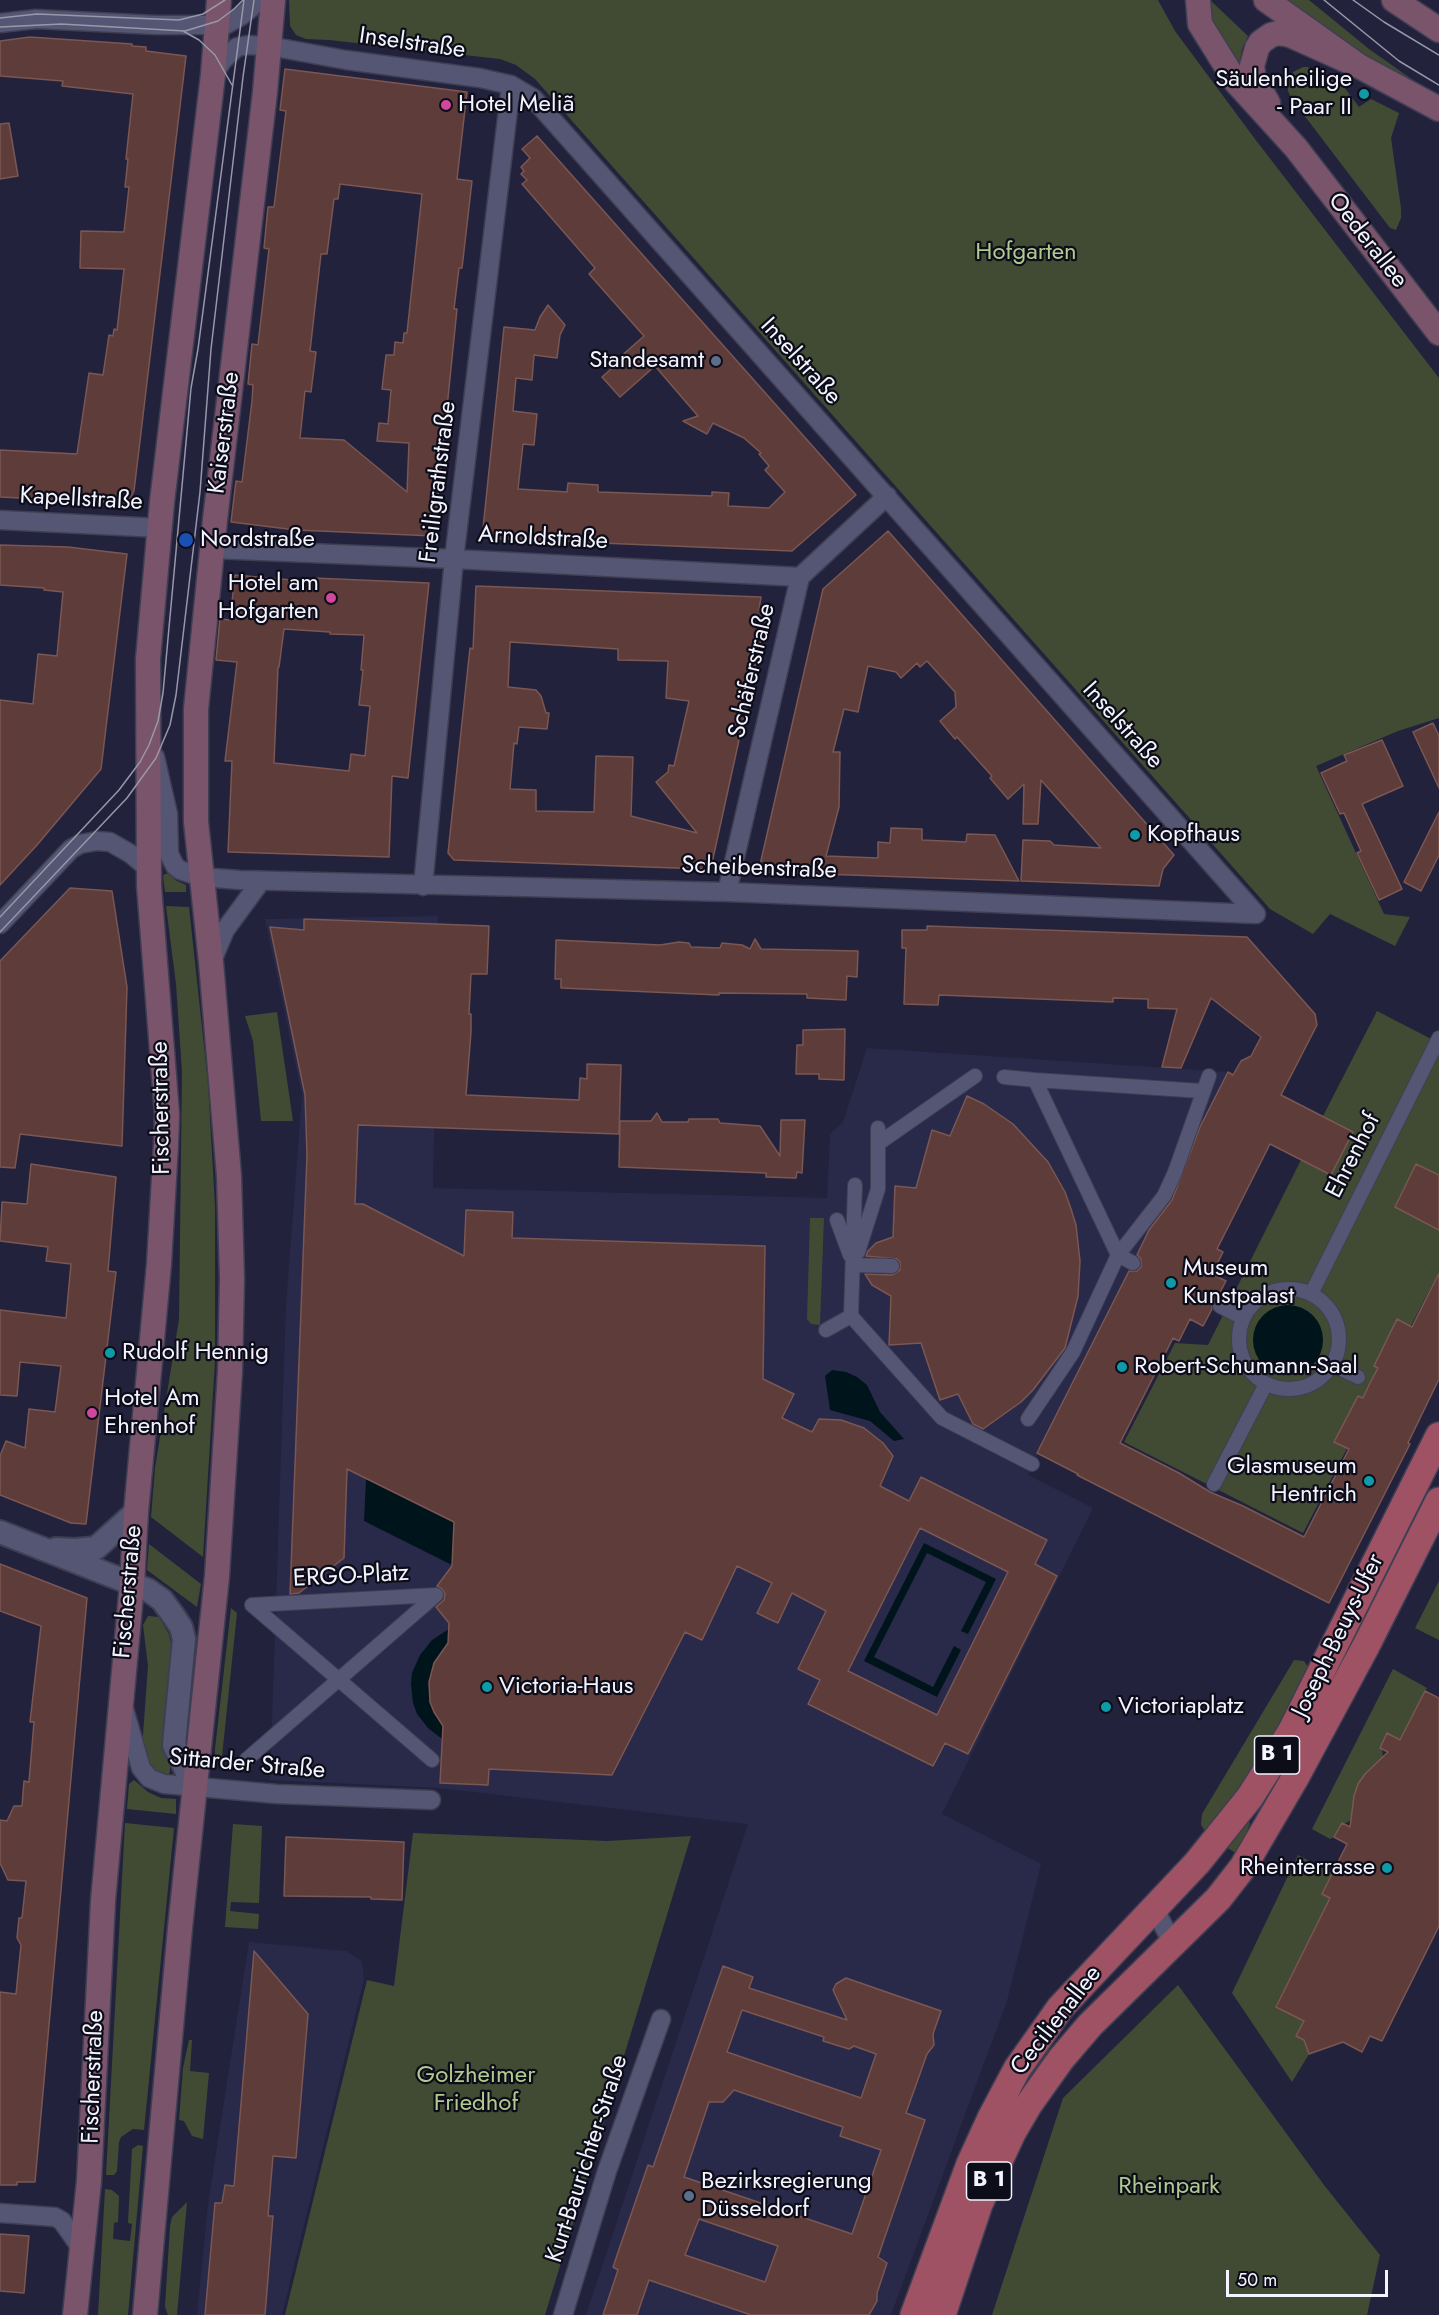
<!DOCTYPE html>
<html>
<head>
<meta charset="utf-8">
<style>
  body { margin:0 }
  #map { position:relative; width:1439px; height:2315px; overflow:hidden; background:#22223d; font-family:Jost,sans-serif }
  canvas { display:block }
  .scale { position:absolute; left:1226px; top:2270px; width:162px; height:27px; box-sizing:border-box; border:3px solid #f3f4ff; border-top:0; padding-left:8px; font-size:18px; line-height:21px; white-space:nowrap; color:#f3f4ff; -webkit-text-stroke:4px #0d0d19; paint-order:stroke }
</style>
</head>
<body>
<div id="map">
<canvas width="1439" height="2315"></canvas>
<div class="scale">50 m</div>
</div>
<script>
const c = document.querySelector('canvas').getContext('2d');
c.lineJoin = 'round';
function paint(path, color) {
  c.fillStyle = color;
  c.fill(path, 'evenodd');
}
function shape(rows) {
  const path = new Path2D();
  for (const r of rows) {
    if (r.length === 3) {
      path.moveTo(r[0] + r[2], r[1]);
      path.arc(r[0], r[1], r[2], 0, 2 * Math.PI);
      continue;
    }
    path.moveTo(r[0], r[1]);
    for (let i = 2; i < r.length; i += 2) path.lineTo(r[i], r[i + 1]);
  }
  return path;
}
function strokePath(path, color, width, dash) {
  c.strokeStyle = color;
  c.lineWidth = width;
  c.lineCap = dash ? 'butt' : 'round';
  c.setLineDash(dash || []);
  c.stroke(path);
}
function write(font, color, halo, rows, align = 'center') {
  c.font = font + ' Jost,sans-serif';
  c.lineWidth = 4.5;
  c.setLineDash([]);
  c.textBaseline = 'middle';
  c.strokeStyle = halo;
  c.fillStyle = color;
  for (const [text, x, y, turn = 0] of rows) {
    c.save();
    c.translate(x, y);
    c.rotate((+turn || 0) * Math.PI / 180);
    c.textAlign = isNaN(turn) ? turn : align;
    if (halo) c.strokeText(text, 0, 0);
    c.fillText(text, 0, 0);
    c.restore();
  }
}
paint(shape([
  [438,916,433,1188,827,1198,830,1134,843,1122,867,1048,1228,1072,1028,1475,1093,1508,942,1814,1041,1864,1007,2001,891,2315,586,2315,748,1824,439,1788,270,1780,286,1305,302,1095,265,919],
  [249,1942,346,1951,362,1961,364,1979,282,2315,197,2315,208,2204]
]), '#29294a');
paint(shape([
  [289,0,1158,0,1175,31,1255,139,1439,378,1439,718,1398,731,1316,766,1384,914,1410,917,1395,946,1330,914,1313,934,1270,909,535,79,516,65,500,59,329,40,306,39,296,35,290,26],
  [1210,0,1248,36,1242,49,1239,65,1212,31],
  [1280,0,1309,0,1369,49,1427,90,1350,47],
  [1303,67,1308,67,1344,87,1359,107,1371,99,1399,113,1391,138,1401,208,1401,218,1396,230,1390,228,1291,98,1288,91,1287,83,1293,72],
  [170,873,175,880,186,885,186,892,165,892,163,876,165,874],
  [166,906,189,907,208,1083,215,1206,215,1361,203,1557,151,1517,155,1468,179,1319,182,1072,176,984],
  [1377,1011,1439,1043,1439,1175,1416,1164,1395,1206,1439,1230,1439,1272,1303,1533,1124,1442,1175,1343,1208,1345,1301,1160,1331,1174,1352,1132,1323,1116],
  [277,1012,293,1121,261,1121,253,1041,245,1016],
  [810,1218,824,1218,820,1325,811,1324,807,1319],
  [149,1544,201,1584,197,1607,147,1570],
  [1439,1581,1439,1640,1415,1628],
  [231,1608,237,1613,221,1766,215,1757,215,1749],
  [148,1616,159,1617,169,1634,171,1644,164,1748,170,1767,170,1772,167,1776,159,1774,149,1767,142,1748,148,1666,143,1625],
  [1294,1660,1304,1661,1308,1667,1309,1673,1251,1777,1208,1835,1201,1825,1202,1814],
  [1393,1669,1427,1688,1400,1740,1387,1734,1380,1748,1382,1749,1383,1757,1365,1774,1355,1792,1351,1820,1344,1824,1342,1823,1334,1837,1330,1839,1312,1829],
  [134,1780,148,1792,161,1798,176,1799,176,1814,127,1809,129,1784],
  [1247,1820,1250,1823,1239,1855,1226,1847],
  [125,1823,174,1828,144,2130,133,2129,121,2137,119,2142,117,2171,114,2175,106,2175],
  [233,1824,262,1826,259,1903,231,1902,230,1911,259,1914,258,1929,225,1927],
  [413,1833,607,1841,691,1836,545,2315,285,2315,367,1980,394,1986],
  [1298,1855,1332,1873,1322,1894,1330,1898,1276,2006,1304,2021,1304,2040,1309,2054,1292,2082,1232,1993],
  [1178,1985,1324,2185,1380,2255,1367,2315,992,2315,1063,2098],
  [189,2040,192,2040,190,2071,209,2073,203,2139,192,2136,184,2121,179,2120,183,2068],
  [138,2145,143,2146,128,2315,98,2315,105,2189,112,2190,119,2196,118,2222,114,2223,113,2239,130,2241,132,2224,128,2223,132,2149],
  [187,2202,177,2315,168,2315,165,2307,170,2226,172,2217]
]), '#414b34');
paint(shape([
  [1288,1340,35],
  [832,1370,846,1372,857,1377,867,1385,880,1412,904,1439,894,1441,870,1421,830,1410,825,1376],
  [366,1479,454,1522,452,1565,364,1521],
  [924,1543,996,1579,968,1634,961,1631,986,1582,927,1553,874,1657,933,1687,954,1646,961,1650,937,1697,864,1661],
  [449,1629,448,1643,434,1663,429,1682,430,1702,434,1712,443,1726,442,1739,428,1728,417,1714,413,1703,411,1684,412,1673,420,1655,432,1640]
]), '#00141c');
const building = shape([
  [30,37,132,44,132,46,146,47,146,51,186,56,134,491,130,499,124,503,0,497,0,450,77,454,89,373,103,375,109,335,113,336,114,329,117,330,124,269,80,268,81,231,124,232,129,187,125,187,128,159,126,159,133,94,62,86,63,81,0,76,0,41,30,37],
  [285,69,467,92,457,179,472,181,462,268,459,268,454,309,457,309,434,536,296,530,231,522,236,481,242,482,252,401,253,385,248,384,252,344,258,345,269,249,264,248,268,207,274,207,286,111,280,110,285,69],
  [340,184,422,194,407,333,404,333,403,343,395,342,394,355,386,355,382,389,391,390,388,424,379,423,377,441,409,443,407,492,344,440,300,438,305,391,311,392,316,352,310,351,321,254,327,254,334,199,338,199,340,184],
  [9,123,18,176,0,179,0,124,9,123],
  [537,136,856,495,792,551,482,538,504,327,535,330,540,317,548,305,565,325,560,335,557,358,534,355,532,380,516,378,513,411,537,414,534,445,523,444,518,489,567,492,568,483,598,485,598,492,712,496,712,492,729,493,728,506,769,508,785,492,765,470,769,466,759,454,761,453,744,438,713,423,707,434,683,421,698,416,655,366,620,397,602,377,611,369,610,366,644,336,589,274,595,268,522,184,527,180,521,174,524,171,521,167,530,158,522,149,537,136],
  [888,531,1174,855,1163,869,1159,886,1021,881,1023,840,1050,841,1054,845,1101,848,1041,780,1038,824,1023,824,1024,784,1008,799,990,778,992,776,957,737,955,739,940,721,956,707,955,692,927,661,920,667,917,663,901,678,896,672,868,666,858,712,844,709,833,752,840,752,839,807,826,856,878,858,878,842,890,843,891,828,922,829,922,840,966,842,967,834,995,835,1019,881,765,872,760,865,823,589,888,531],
  [0,545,68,547,127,554,101,769,37,845,0,885,0,700,33,704,38,654,57,656,63,592,44,590,44,588,0,585,0,545],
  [235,575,314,582,314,578,429,583,408,778,392,776,389,857,228,852,232,761,225,761,237,662,216,660,220,619,230,620,235,575],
  [284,629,330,632,330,634,364,635,361,670,363,670,359,705,370,706,365,756,351,754,349,771,274,763,278,667,279,667,284,629],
  [476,586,761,597,759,610,768,608,712,863,704,869,563,864,454,860,448,853,470,648,473,649,476,586],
  [510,642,618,649,618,660,668,661,666,698,689,701,674,766,669,765,668,772,656,782,697,833,631,816,633,757,596,756,594,812,536,811,536,790,510,789,514,743,517,744,519,727,547,729,549,713,546,713,541,696,536,690,508,687,510,642],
  [1433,723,1439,736,1439,788,1413,732,1433,723],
  [1382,740,1403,786,1362,804,1402,889,1379,900,1357,853,1361,851,1344,813,1340,814,1321,773,1347,761,1344,755,1382,740],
  [1439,812,1439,855,1421,891,1404,882,1439,812],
  [70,888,112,891,127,987,122,1146,20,1134,15,1168,0,1167,0,961,70,888],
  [304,919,489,926,487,974,471,974,469,1014,471,1014,471,1032,466,1095,579,1100,580,1078,587,1079,587,1064,621,1065,619,1134,358,1125,355,1204,363,1204,464,1256,466,1210,513,1212,512,1238,765,1246,763,1379,794,1394,782,1418,812,1432,819,1419,841,1420,864,1428,883,1443,893,1456,880,1486,909,1501,921,1477,1047,1540,1035,1564,1057,1576,968,1754,945,1743,933,1766,808,1704,820,1680,798,1669,826,1611,792,1593,778,1623,767,1618,757,1613,772,1583,737,1566,702,1640,685,1632,612,1775,489,1769,488,1785,440,1783,443,1726,434,1712,430,1702,429,1682,434,1663,448,1643,449,1623,436,1607,444,1600,445,1594,442,1589,437,1586,452,1566,454,1522,347,1469,344,1558,299,1593,290,1594,307,1155,305,1095,270,927,304,930,304,919],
  [920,1528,1008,1572,937,1715,848,1671,920,1528],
  [927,926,1247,937,1315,1014,1317,1025,1281,1095,1353,1132,1331,1175,1270,1144,1217,1249,1223,1252,1212,1274,1226,1281,1217,1298,1212,1302,1212,1309,1203,1326,1190,1319,1179,1341,1173,1338,1120,1443,1179,1473,1210,1492,1243,1506,1304,1537,1349,1449,1334,1442,1358,1396,1363,1398,1370,1383,1378,1368,1374,1366,1397,1319,1412,1327,1439,1273,1439,1379,1408,1443,1410,1444,1329,1603,1077,1475,1078,1474,1037,1453,1129,1271,1137,1271,1141,1267,1141,1259,1137,1255,1149,1230,1172,1200,1200,1127,1228,1072,1233,1075,1241,1061,1251,1056,1261,1037,1211,998,1181,1068,1162,1067,1177,1009,1148,1008,1148,999,1113,998,1113,1002,939,995,938,1005,904,1004,906,948,902,948,902,930,927,930,927,926],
  [755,939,761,949,858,951,857,977,847,976,846,1000,807,998,807,994,719,993,719,995,561,988,561,979,555,979,556,940,660,945,679,942,689,943,691,947,720,948,722,943,742,945,750,949,755,939],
  [845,1029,844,1080,819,1079,819,1074,796,1074,797,1045,803,1045,803,1030,845,1029],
  [967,1096,984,1104,1013,1124,1048,1162,1065,1192,1071,1209,1076,1225,1080,1261,1078,1296,1065,1348,1033,1390,1021,1402,983,1429,973,1424,958,1394,940,1400,921,1343,889,1345,891,1296,872,1285,865,1274,892,1275,900,1270,900,1262,897,1259,866,1256,868,1251,876,1243,893,1237,895,1186,916,1188,932,1130,950,1136,967,1096],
  [657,1113,662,1122,688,1122,689,1119,718,1119,720,1123,760,1126,780,1156,781,1120,805,1120,802,1173,797,1172,796,1178,766,1177,766,1173,619,1167,620,1121,651,1121,657,1113],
  [31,1164,116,1177,108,1271,116,1272,86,1524,71,1523,0,1495,0,1456,6,1441,25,1448,29,1409,55,1412,61,1366,20,1362,17,1396,0,1395,0,1310,66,1318,71,1264,46,1261,48,1247,0,1241,2,1202,27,1204,31,1164],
  [1416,1164,1439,1175,1439,1230,1395,1207,1416,1164],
  [0,1564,87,1598,35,2182,17,2182,17,2185,0,2185,0,1992,16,1994,21,1945,17,1938,19,1918,22,1918,26,1881,8,1880,0,1863,0,1820,7,1821,14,1806,22,1806,24,1781,29,1782,34,1722,30,1722,41,1626,0,1611,0,1564],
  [1425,1691,1439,1698,1439,1926,1382,2041,1370,2036,1362,2052,1343,2042,1309,2054,1304,2040,1296,2036,1304,2021,1276,2007,1330,1898,1322,1894,1347,1844,1334,1837,1342,1823,1350,1827,1354,1796,1358,1784,1365,1774,1388,1752,1380,1748,1387,1733,1400,1740,1425,1691],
  [286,1837,404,1842,402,1900,371,1899,371,1897,284,1896,286,1837],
  [254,1951,308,2014,296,2158,273,2156,268,2216,273,2216,265,2315,205,2315,215,2203,222,2203,225,2185,234,2186,254,1951],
  [723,1966,753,1977,749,1988,847,2020,833,1990,836,1984,846,1978,941,2011,933,2034,934,2045,927,2054,906,2113,925,2120,878,2257,887,2263,877,2293,877,2301,869,2315,751,2315,649,2280,637,2315,603,2315,618,2270,613,2267,648,2165,653,2167,723,1966],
  [742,2010,824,2037,823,2041,849,2049,854,2046,876,2054,861,2098,727,2052,742,2010],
  [734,2090,843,2127,840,2136,881,2150,852,2234,684,2177,709,2102,723,2102,734,2090],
  [699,2219,778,2246,765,2282,685,2255,699,2219],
  [0,2234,29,2236,24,2293,0,2291,0,2234]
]);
paint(building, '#5d3c39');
strokePath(building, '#7b5753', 1.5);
const pedestrian = shape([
  [1004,1077,1035,1080,1118,1255,1133,1263],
  [1035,1080,1202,1091],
  [879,1143,975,1076],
  [855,1185,851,1316,942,1418,1032,1464],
  [837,1220,850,1255],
  [858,1252,878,1189,878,1128],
  [854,1265,892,1266],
  [1289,1339,50],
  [1311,1294,1439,1038],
  [1220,1306,1243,1318],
  [826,1330,851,1316],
  [1333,1365,1358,1377],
  [1028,1419,1073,1352,1118,1255,1164,1196,1175,1172,1209,1076],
  [1214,1484,1266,1384],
  [252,1605,432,1760],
  [252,1605,436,1595],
  [246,1760,436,1595]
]);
const minor = shape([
  [0,23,36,19,156,25,225,25,241,16,252,7,255,0],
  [213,75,223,60,237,47,248,45,269,46,346,60,480,78,511,85,533,98,1256,914],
  [0,520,160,528],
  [213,549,454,559,800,577],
  [155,757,168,814,169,854,175,866,180,870,201,877,240,880,727,892,1256,914],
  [423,886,454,559,511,85],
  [727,892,800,577,887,496],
  [0,924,71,849,80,844,97,841,110,842,131,854,149,869],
  [212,961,225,930,261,881],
  [124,1709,141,1768,149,1778,164,1784,277,1794,431,1800],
  [1154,1908,1173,1944],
  [0,2213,55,2217,62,2221,81,2248],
  [563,2315,607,2171,661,2019]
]);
const tertiary = shape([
  [0,1532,148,1590,162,1600,173,1615,181,1627,184,1639,174,1745,194,1787],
  [56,1549,75,1550,96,1548,136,1512]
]);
const secondary = shape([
  [1198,0,1200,24,1236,82,1296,148,1439,333],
  [1266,0,1359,66,1439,109],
  [1394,0,1439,30],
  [1268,103,1254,79,1252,66,1257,48,1261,42,1271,35,1279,33,1290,35,1359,66],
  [75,2315,89,2181,103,1901,132,1584,136,1512,159,1264,166,1144,167,1114,149,886,148,659,162,502,213,75,219,0],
  [145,2315,180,1928,217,1576,230,1371,232,1279,229,1176,211,962,196,822,196,709,215,520,265,92,273,0]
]);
const primary = shape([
  [914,2315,970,2164,991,2118,1017,2069,1060,2008,1197,1863,1250,1797,1291,1732,1439,1436],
  [942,2315,979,2204,1012,2133,1029,2104,1061,2059,1090,2025,1218,1899,1243,1867,1295,1778,1366,1646,1439,1501]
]);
strokePath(pedestrian, '#3f3e53', 16);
strokePath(minor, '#3f3e53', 21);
strokePath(tertiary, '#3f3e53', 26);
strokePath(secondary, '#3f3e53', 27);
strokePath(primary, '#3f3e53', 30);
strokePath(pedestrian, '#545674', 14);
strokePath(minor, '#545674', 18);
strokePath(tertiary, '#545674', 22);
strokePath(secondary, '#7a546b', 24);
strokePath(primary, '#9f5263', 27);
strokePath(shape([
  [1324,0,1399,61,1439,85],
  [1353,0,1384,22,1439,55],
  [0,18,37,14,179,20,203,14,225,0],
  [0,27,61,24,185,31,218,21,234,9,243,0],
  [183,31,199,40,215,55,232,85],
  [0,917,119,790,140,762,149,745,158,721,163,693,191,388,198,349,244,0],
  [0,932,127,798,156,758,170,725,176,695,200,492,211,349,243,77,254,0]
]), '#9898aa', 1.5);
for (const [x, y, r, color] of [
  [1364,94,6,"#0f9aa8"],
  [446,105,6,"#d1479c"],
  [716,361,6,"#5c6f8a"],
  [186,540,8,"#1a4fb4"],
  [331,598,6,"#d1479c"],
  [1135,835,6,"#0f9aa8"],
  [1171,1283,6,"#0f9aa8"],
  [110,1353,6,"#0f9aa8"],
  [1122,1367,6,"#0f9aa8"],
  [92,1413,6,"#d1479c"],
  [1369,1481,6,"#0f9aa8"],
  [487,1687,6,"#0f9aa8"],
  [1106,1707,6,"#0f9aa8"],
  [1387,1868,6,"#0f9aa8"],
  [689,2196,6,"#5c6f8a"]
]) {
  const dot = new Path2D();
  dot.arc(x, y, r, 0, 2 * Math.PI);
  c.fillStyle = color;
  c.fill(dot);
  strokePath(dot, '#0d0d19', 2);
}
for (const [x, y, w] of [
  [1277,1755,45],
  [989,2181,45]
]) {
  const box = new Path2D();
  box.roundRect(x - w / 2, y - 19, w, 38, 4.5);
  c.fillStyle = '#0d0d19';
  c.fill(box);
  strokePath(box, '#f3f4ff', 1.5);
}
write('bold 22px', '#f3f4ff', null, [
  ["B 1",1277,1755],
  ["B 1",989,2181]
]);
write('24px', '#f3f4ff', '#0d0d19', [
  ["Inselstraße",412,44,8],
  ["Oederallee",1367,241,52],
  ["Inselstraße",800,362,48],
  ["Kaiserstraße",225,433,-83],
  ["Freiligrathstraße",439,482,-83],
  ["Kapellstraße",81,500,3],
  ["Arnoldstraße",543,539,3],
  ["Schäferstraße",753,671,-77],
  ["Inselstraße",1122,726,48],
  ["Scheibenstraße",759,869,2],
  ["Fischerstraße",162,1108,-91],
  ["Ehrenhof",1354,1156,-63],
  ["ERGO-Platz",351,1577,-3],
  ["Fischerstraße",129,1592,-85],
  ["Joseph-Beuys-Ufer",1339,1636,-64],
  ["Sittarder Straße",247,1765,5],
  ["Cecilienallee",1057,2021,-52],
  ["Fischerstraße",94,2077,-88],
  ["Kurt-Baurichter-Straße",588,2159,-72]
]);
write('24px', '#f3f4ff', '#0d0d19', [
  ["Säulenheilige",1352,80,"right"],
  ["- Paar II",1352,108,"right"],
  ["Hotel Meliã",458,105],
  ["Standesamt",704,361,"right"],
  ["Nordstraße",200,540],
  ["Hotel am",319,584,"right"],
  ["Hofgarten",319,612,"right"],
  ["Kopfhaus",1147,835],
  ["Museum",1183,1269],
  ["Kunstpalast",1183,1297],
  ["Rudolf Hennig",122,1353],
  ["Robert-Schumann-Saal",1134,1367],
  ["Hotel Am",104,1399],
  ["Ehrenhof",104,1427],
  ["Glasmuseum",1357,1467,"right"],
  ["Hentrich",1357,1495,"right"],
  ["Victoria-Haus",499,1687],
  ["Victoriaplatz",1118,1707],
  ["Rheinterrasse",1375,1868,"right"],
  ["Bezirksregierung",701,2182],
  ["Düsseldorf",701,2210]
], 'left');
write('24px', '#b1cb8e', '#0d0d19', [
  ["Hofgarten",1026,253],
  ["Golzheimer",476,2076],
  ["Friedhof",476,2104],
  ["Rheinpark",1169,2187]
]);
</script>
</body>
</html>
